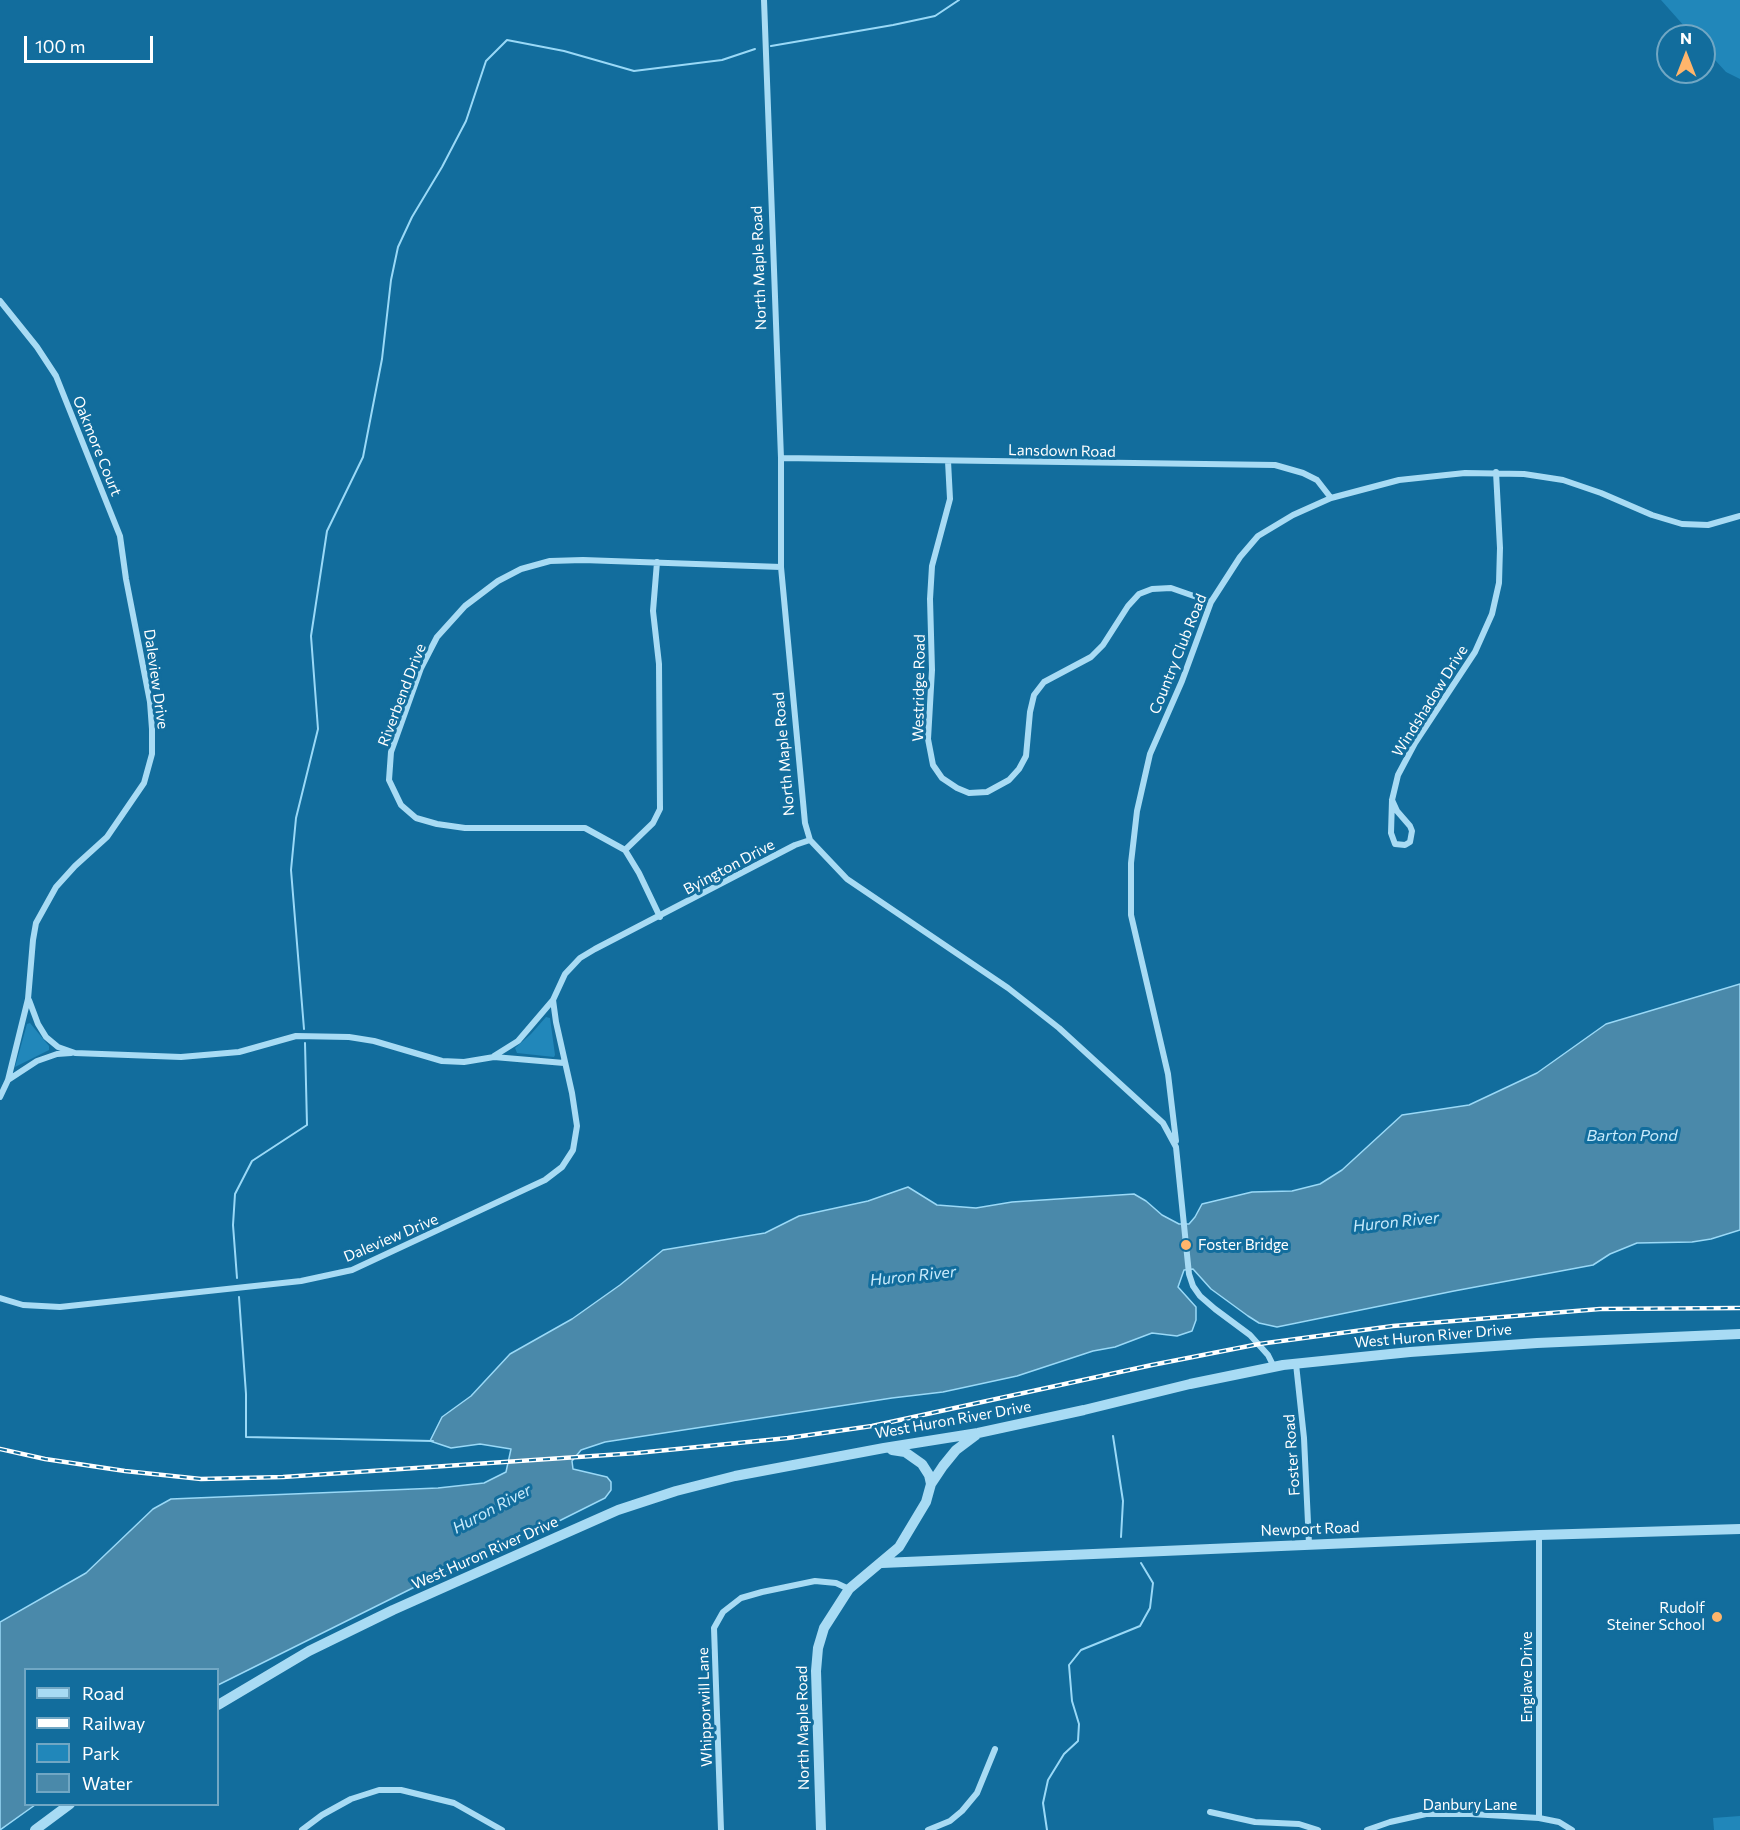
<!DOCTYPE html>
<html>
<head>
<meta charset="utf-8">
<style>
  body { margin:0 }
  #map { position:relative; width:1740px; height:1830px; overflow:hidden; background:#126d9d; font-family:Commissioner,sans-serif }
  canvas { display:block }
  .legend { position:absolute; left:24px; top:1668px; width:195px; height:138px; box-sizing:border-box; background:#126d9d; border:2px solid #71a7c4; margin:0; padding:8px 10px; list-style:none; font-size:18px; color:#fff }
  .legend li { display:flex; align-items:center; gap:12px; height:30px }
  .legend b { width:30px; border:2px solid #71a7c4 }
  .north { position:absolute; left:1656px; top:24px; width:60px; height:60px; box-sizing:border-box; background:#126d9d; border:2px solid #71a7c4; border-radius:50%; rotate:0deg; font-size:16px; font-weight:700; line-height:24px; text-align:center; color:#fff }
  .north::after { content:''; display:block; margin:auto; width:21px; height:27px; background:#ffb56b; clip-path:polygon(50% 0,100% 100%,50% 72%,0 100%) }
  .scale { position:absolute; left:24px; top:36px; width:129px; height:27px; box-sizing:border-box; border:3px solid #fff; border-top:0; padding-left:8px; font-size:18px; line-height:21px; white-space:nowrap; color:#fff; -webkit-text-stroke:4px #126d9d; paint-order:stroke }
</style>
</head>
<body>
<div id="map">
<canvas width="1740" height="1830"></canvas>
<ul class="legend">
<li><b style="height:8px;background:#a8dbf4"></b>Road</li>
<li><b style="height:8px;background:#fff"></b>Railway</li>
<li><b style="height:16px;background:#2187ba"></b>Park</li>
<li><b style="height:16px;background:#4a89aa"></b>Water</li>
</ul>
<div class="north">N</div>
<div class="scale">100 m</div>
</div>
<script>
const c = document.querySelector('canvas').getContext('2d');
c.lineJoin = 'round';
function paint(path, color) {
  c.fillStyle = color;
  c.fill(path, 'evenodd');
}
function shape(rows) {
  const path = new Path2D();
  for (const r of rows) {
    path.moveTo(r[0], r[1]);
    for (let i = 2; i < r.length; i += 2) path.lineTo(r[i], r[i + 1]);
  }
  return path;
}
function strokePath(path, color, width, dash) {
  c.strokeStyle = color;
  c.lineWidth = width;
  c.lineCap = dash ? 'butt' : 'round';
  c.setLineDash(dash || []);
  c.stroke(path);
}
function write(font, color, halo, rows, align = 'center') {
  c.font = font + ' Commissioner,sans-serif';
  c.lineWidth = 6;
  c.setLineDash([]);
  c.textBaseline = 'middle';
  c.strokeStyle = halo;
  c.fillStyle = color;
  for (const [text, x, y, turn = 0] of rows) {
    c.save();
    c.translate(x, y);
    c.rotate((+turn || 0) * Math.PI / 180);
    c.textAlign = isNaN(turn) ? turn : align;
    if (halo) c.strokeText(text, 0, 0);
    c.fillText(text, 0, 0);
    c.restore();
  }
}
paint(shape([
  [1661,0,1740,0,1740,79,1726,72,1704,48,1704,36,1693,36],
  [546,1017,550,1018,555,1055,554,1057,517,1053,515,1048,531,1034],
  [30,1023,49,1046,49,1050,15,1067,27,1024],
  [1740,1816,1740,1830,1714,1830,1713,1818]
]), '#2187ba');
const water = shape([
  [1740,984,1740,1230,1711,1239,1692,1242,1637,1243,1610,1254,1593,1265,1454,1291,1277,1327,1259,1323,1248,1316,1211,1289,1193,1269,1184,1270,1178,1287,1196,1307,1196,1320,1192,1331,1177,1336,1152,1333,1115,1347,1093,1351,1017,1376,943,1392,892,1398,605,1442,581,1450,572,1461,573,1469,607,1477,611,1482,611,1490,605,1498,561,1520,473,1558,218,1685,218,1670,26,1670,26,1804,35,1805,0,1830,0,1622,86,1573,153,1509,171,1499,438,1488,484,1483,506,1472,511,1449,480,1444,451,1448,430,1441,442,1417,471,1396,510,1354,572,1319,620,1285,663,1250,765,1233,799,1216,868,1201,908,1187,937,1205,976,1208,1012,1202,1134,1194,1146,1201,1162,1215,1179,1224,1189,1224,1195,1217,1202,1204,1252,1192,1292,1191,1320,1184,1342,1170,1402,1115,1469,1105,1537,1073,1606,1024,1740,984]
]);
paint(water, '#4a89aa');
strokePath(water, '#9ad9f7', 1.5);
strokePath(shape([
  [771,46,893,25,935,16,959,0],
  [304,1029,291,870,296,818,318,729,311,636,327,531,363,457,382,359,391,280,398,247,412,217,442,167,466,121,486,61,507,40,564,51,634,71,722,60,755,49],
  [237,1278,233,1225,235,1194,252,1161,307,1125,305,1043],
  [239,1297,246,1394,246,1437,433,1441],
  [1113,1436,1123,1501,1121,1537],
  [1047,1830,1043,1803,1048,1780,1064,1754,1078,1741,1079,1724,1072,1701,1069,1665,1081,1650,1140,1626,1150,1608,1153,1583,1141,1563]
]), '#9ad9f7', 2);
strokePath(shape([
  [764,0,781,458,781,567,805,823,810,840,847,879,1008,988,1059,1028,1163,1123,1176,1147,1189,1274,1193,1286,1200,1296,1215,1309,1250,1335,1268,1355,1274,1367],
  [0,301,37,347,56,376,120,536,126,579,150,702,152,729,152,754,144,783,107,837,75,866,56,887,36,923,33,940,28,999,8,1080,0,1097],
  [781,458,1275,465,1303,473,1317,480,1331,498],
  [948,461,950,499,932,566,930,599,932,670,928,739,933,765,942,778,957,788,969,793,987,792,1009,780,1019,769,1026,756,1030,712,1034,695,1044,682,1091,657,1103,645,1128,606,1139,594,1152,589,1171,588,1211,602],
  [1392,800,1397,811,1410,826,1412,831,1410,842,1405,845,1395,844,1391,833,1392,800,1398,775,1415,743,1475,652,1492,614,1499,583,1500,548,1496,472],
  [625,850,653,823,660,809,659,664,653,611,657,562],
  [660,917,639,873,625,850,585,828,465,828,437,824,416,818,401,805,389,780,391,752,421,668,437,637,465,606,498,581,521,569,550,561,583,560,781,567],
  [29,1000,38,1024,46,1037,58,1047,75,1053,181,1057,239,1052,296,1036,349,1037,374,1041,442,1061,464,1062,494,1057,564,1063],
  [494,1056,518,1041,553,1000],
  [8,1080,37,1061,57,1054,71,1053],
  [1176,1141,1168,1074,1131,915,1131,863,1137,811,1150,754,1182,681,1211,602,1240,557,1258,536,1293,515,1331,498,1399,480,1465,473,1524,474,1563,480,1601,493,1652,515,1682,524,1708,525,1740,516],
  [0,1298,23,1305,60,1307,301,1281,352,1270,545,1180,562,1167,573,1150,577,1126,572,1093,556,1022,553,1000,565,974,580,958,595,949,795,845,810,840],
  [1296,1364,1304,1438,1309,1544],
  [1539,1535,1539,1818],
  [1210,1812,1255,1822,1299,1824,1318,1830],
  [302,1830,322,1815,351,1799,379,1790,401,1790,454,1803,502,1830],
  [721,1830,714,1628,723,1612,741,1598,762,1592,815,1581,836,1583,849,1589],
  [928,1830,950,1821,962,1811,977,1793,995,1749],
  [1367,1830,1390,1822,1426,1814,1471,1814,1539,1818,1559,1822,1572,1830]
]), '#a8dbf4', 6);
strokePath(shape([
  [892,1450,905,1452,922,1464,929,1475,931,1484],
  [882,1563,1539,1535,1740,1529],
  [218,1705,309,1651,393,1610,557,1537,618,1510,676,1491,735,1476,884,1448,978,1433,1084,1410,1190,1384,1283,1365,1410,1352,1537,1343,1740,1334],
  [35,1830,70,1804],
  [821,1830,816,1671,818,1648,824,1628,849,1589,899,1547,926,1502,931,1484,943,1466,956,1450,976,1435]
]), '#a8dbf4', 10);
const rail = shape([
  [0,1449,45,1459,125,1471,201,1479,283,1477,637,1453,788,1438,872,1426,1152,1365,1259,1344,1393,1326,1600,1309,1740,1308]
]);
strokePath(rail, '#fff', 4.5);
strokePath(rail, '#126d9d', 2, [7]);
for (const [x, y, r, color] of [
  [1186,1245,6,"#ffb56b"],
  [1717,1617,6,"#ffb56b"]
]) {
  const dot = new Path2D();
  dot.arc(x, y, r, 0, 2 * Math.PI);
  c.fillStyle = color;
  c.fill(dot);
  strokePath(dot, '#126d9d', 2);
}
write('15px', '#fff', '#126d9d', [
  ["North Maple Road",759,268,-92],
  ["Oakmore Court",97,446,68],
  ["Lansdown Road",1062,451,1],
  ["Country Club Road",1178,654,-68],
  ["Daleview Drive",156,679,82],
  ["Westridge Road",919,688,-89],
  ["Riverbend Drive",402,695,-69],
  ["Windshadow Drive",1430,701,-58],
  ["North Maple Road",784,754,-95],
  ["Byington Drive",729,867,-28],
  ["Daleview Drive",391,1238,-23],
  ["West Huron River Drive",1433,1336,-5],
  ["West Huron River Drive",953,1420,-10],
  ["Foster Road",1292,1455,-94],
  ["Newport Road",1310,1529,-2],
  ["West Huron River Drive",485,1553,-24],
  ["Englave Drive",1527,1677,-90],
  ["Whipporwill Lane",705,1707,-92],
  ["North Maple Road",803,1728,-91],
  ["Danbury Lane",1470,1805]
]);
write('15px', '#fff', '#126d9d', [
  ["Foster Bridge",1198,1245],
  ["Rudolf",1705,1608,"right"],
  ["Steiner School",1705,1625,"right"]
], 'left');
write('italic 16px', '#c8ebfc', '#126d9d', [
  ["Barton Pond",1632,1136],
  ["Huron River",1396,1222,-6],
  ["Huron River",913,1276,-6],
  ["Huron River",492,1509,-28]
]);
</script>
</body>
</html>
